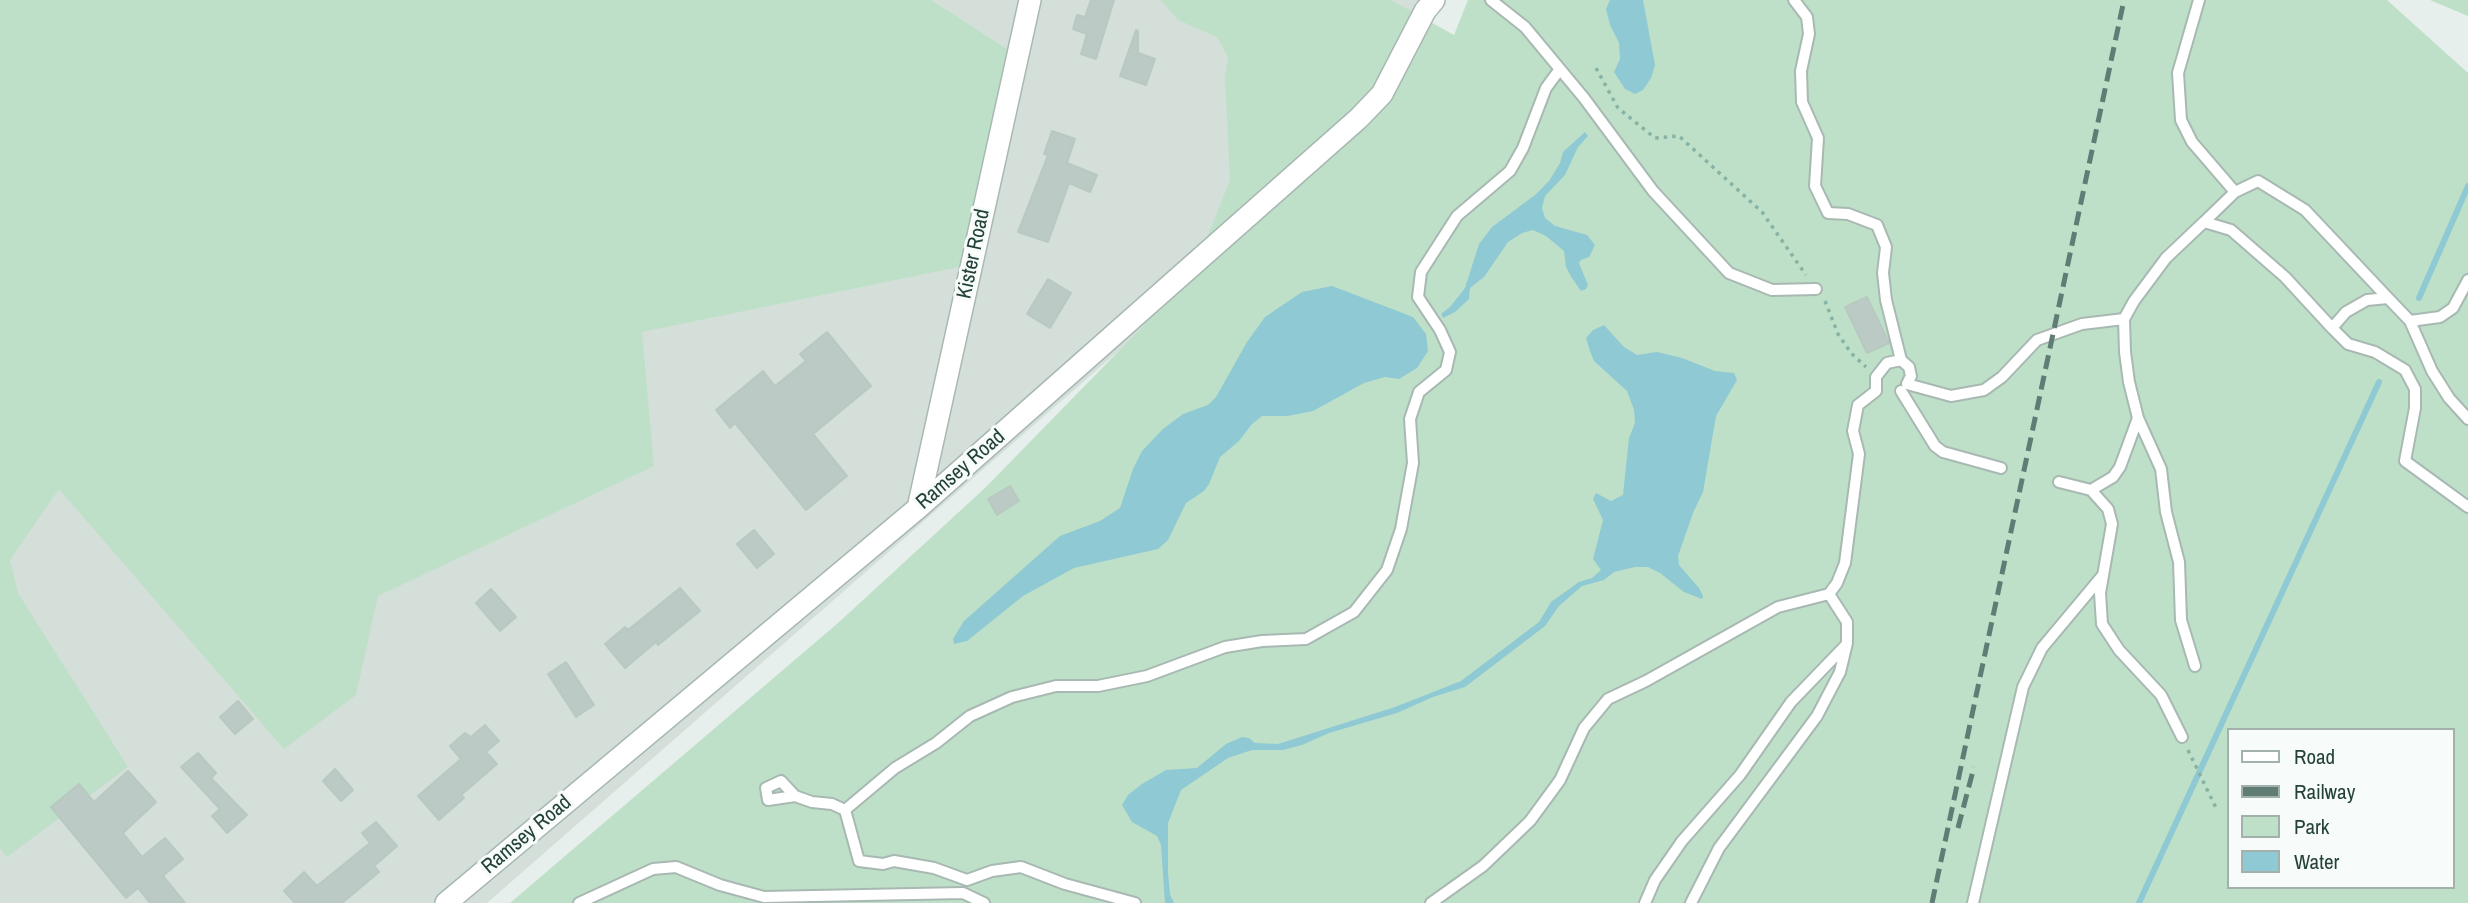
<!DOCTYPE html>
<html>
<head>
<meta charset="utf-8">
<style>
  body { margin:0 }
  #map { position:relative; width:2468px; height:903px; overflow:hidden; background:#e6efeb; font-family:"Archivo Narrow",sans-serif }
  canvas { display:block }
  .legend { position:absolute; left:2227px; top:728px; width:228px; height:161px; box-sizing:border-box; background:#f7fbf9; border:2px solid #a3b1ad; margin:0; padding:9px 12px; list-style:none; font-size:21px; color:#24423a }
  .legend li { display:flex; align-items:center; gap:14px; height:35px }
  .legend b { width:35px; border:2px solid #a3b1ad }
</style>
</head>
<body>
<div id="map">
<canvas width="2468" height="903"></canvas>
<ul class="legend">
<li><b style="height:9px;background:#fff"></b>Road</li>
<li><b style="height:9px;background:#5f7d75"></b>Railway</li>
<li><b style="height:19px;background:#bfe0c8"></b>Park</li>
<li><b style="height:19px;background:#8ec9d4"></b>Water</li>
</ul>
</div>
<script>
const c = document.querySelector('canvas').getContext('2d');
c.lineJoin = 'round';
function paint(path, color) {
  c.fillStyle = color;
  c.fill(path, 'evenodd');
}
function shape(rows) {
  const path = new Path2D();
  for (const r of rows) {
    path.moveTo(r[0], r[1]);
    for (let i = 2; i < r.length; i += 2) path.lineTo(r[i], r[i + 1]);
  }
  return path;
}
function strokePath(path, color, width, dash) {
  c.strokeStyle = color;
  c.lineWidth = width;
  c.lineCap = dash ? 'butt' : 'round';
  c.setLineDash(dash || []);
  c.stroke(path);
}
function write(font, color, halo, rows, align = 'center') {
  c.font = font + ' "Archivo Narrow",sans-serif';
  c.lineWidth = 6;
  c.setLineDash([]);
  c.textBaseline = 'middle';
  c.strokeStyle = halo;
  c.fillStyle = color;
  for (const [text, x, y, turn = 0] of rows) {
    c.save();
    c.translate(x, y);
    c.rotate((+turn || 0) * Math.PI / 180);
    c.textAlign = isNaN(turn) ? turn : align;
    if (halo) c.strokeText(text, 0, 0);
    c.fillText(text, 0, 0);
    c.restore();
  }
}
paint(shape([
  [0,0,1428,0,1440,70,487,903,0,903]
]), '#d4dfda');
paint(shape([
  [0,0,931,0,1010,51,959,267,642,332,654,466,378,596,356,695,284,749,59,489,10,560,18,593,128,767,7,857,0,848],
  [1161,0,1391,0,1454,35,1468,0,2387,0,2468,73,2468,903,510,903,838,623,985,488,1192,276,1230,180,1225,77,1228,57,1217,37,1178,20],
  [2228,730,2452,730,2452,887,2228,887],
  [2430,0,2468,0,2468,16]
]), '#bfe0c8');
paint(shape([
  [1610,0,1643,0,1655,65,1651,78,1643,90,1635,94,1625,89,1614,72,1620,59,1619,43,1610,25,1606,9],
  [1585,132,1588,136,1578,147,1565,175,1545,196,1542,208,1545,218,1555,226,1587,235,1595,245,1589,257,1581,260,1579,263,1588,285,1586,289,1581,291,1572,278,1566,267,1564,251,1546,236,1533,230,1522,233,1508,242,1484,277,1470,288,1469,299,1455,312,1443,318,1441,314,1450,307,1465,288,1479,244,1492,227,1535,195,1549,181,1560,163,1563,152],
  [1332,286,1413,317,1426,334,1428,351,1417,368,1399,379,1385,377,1364,383,1313,411,1288,416,1262,416,1252,424,1239,441,1220,457,1209,484,1204,491,1186,503,1168,540,1158,549,1074,568,1023,596,967,641,954,644,953,639,964,621,1060,536,1100,521,1120,508,1133,469,1142,451,1163,429,1183,414,1208,405,1216,397,1247,342,1265,317,1302,292],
  [1604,325,1624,347,1637,355,1657,352,1682,358,1715,371,1734,373,1737,380,1716,416,1703,492,1693,513,1678,556,1679,565,1699,588,1703,596,1702,599,1684,592,1660,573,1648,567,1635,567,1614,572,1604,580,1582,586,1559,606,1545,626,1465,687,1433,697,1397,713,1329,733,1302,745,1283,750,1252,750,1228,758,1181,790,1168,823,1168,873,1170,894,1174,903,1165,903,1161,845,1157,836,1132,822,1122,805,1128,795,1142,784,1166,770,1197,768,1226,744,1242,737,1249,738,1255,743,1278,744,1395,707,1461,681,1539,622,1551,602,1579,582,1592,578,1601,570,1593,559,1603,520,1593,499,1596,493,1611,501,1623,495,1629,438,1635,423,1634,410,1627,391,1594,361,1590,351,1586,338,1593,330]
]), '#8ec9d4');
strokePath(shape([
  [2419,298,2468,186],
  [2139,903,2379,382]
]), '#8ec9d4', 6);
const building = shape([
  [1091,0,1114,0,1096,59,1081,54,1087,34,1073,29,1077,15,1085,17,1091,0],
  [1136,30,1138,31,1138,53,1155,59,1146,85,1120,76,1136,30],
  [1052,131,1075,139,1067,163,1097,175,1090,192,1069,183,1048,242,1018,232,1048,155,1044,154,1052,131],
  [1048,279,1071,293,1050,328,1027,314,1048,279],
  [1867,297,1889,343,1867,353,1845,307,1867,297],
  [827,332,871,386,813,434,847,476,806,510,735,423,730,428,716,410,763,371,775,386,806,361,800,354,827,332],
  [1010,486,1019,501,997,515,988,499,1010,486],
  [754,530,774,554,757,568,737,544,754,530],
  [680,588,700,611,658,645,656,642,625,668,605,644,625,627,628,630,680,588],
  [491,589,516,617,500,631,476,603,491,589],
  [566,662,594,705,576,717,548,674,566,662],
  [238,701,253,719,235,734,220,717,238,701],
  [485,725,499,741,486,752,497,764,461,795,464,798,439,820,418,796,461,759,450,746,465,733,471,737,485,725],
  [198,753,216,773,211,778,247,815,227,833,212,816,220,809,181,767,198,753],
  [335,769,353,790,341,801,323,781,335,769],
  [128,771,156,802,123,833,142,857,165,838,183,859,163,876,185,903,150,903,138,888,126,898,51,807,79,784,94,802,128,771],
  [376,822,397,846,374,866,379,872,342,903,295,903,284,891,304,872,317,886,370,843,362,833,376,822]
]);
paint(building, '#bbcac4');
strokePath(building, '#b8c9c2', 2);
const service = shape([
  [1491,0,1525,27,1584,98,1653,191,1729,273,1772,290,1816,289],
  [1794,0,1807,17,1809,34,1801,71,1802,102,1818,138,1815,186,1828,213,1848,214,1877,225,1886,247,1883,273,1886,300,1901,360,1909,367,1911,376,1907,384,1951,396,1984,390,2002,377,2037,340,2082,324,2124,319],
  [2199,0,2178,73,2181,120,2192,142,2235,192,2204,222,2231,230,2285,277,2332,328],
  [2235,192,2258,181,2305,210,2388,298],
  [2410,321,2440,317,2453,308,2468,280],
  [1901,391,1935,446,1943,452,2001,468],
  [2468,419,2449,398,2432,371,2410,321,2388,298,2367,300,2346,312,2332,328,2348,344,2375,352,2405,370,2415,389,2415,408,2405,461,2468,507],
  [2059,482,2091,490,2108,509,2112,524,2100,593,2102,624,2119,650,2161,695,2182,737],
  [2091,490,2113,477,2120,467,2138,418],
  [2195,666,2181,620,2179,562,2166,512,2161,469,2138,418,2129,382,2125,352,2124,319,2134,301,2166,258,2204,222],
  [795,796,768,800,766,788,781,781,795,796,812,802,832,804,845,810,859,861,883,864,894,861,934,868,967,880,992,871,1021,867,1065,884,1135,903],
  [845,810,895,768,936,743,970,716,1012,697,1056,686,1098,686,1147,676,1225,647,1262,641,1306,639,1354,612,1387,570,1401,529,1413,463,1410,419,1419,392,1446,370,1450,352,1440,330,1418,297,1421,272,1457,216,1510,171,1523,148,1546,88,1560,69],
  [579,903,653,869,676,867,720,885,764,897,963,893,984,903],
  [1431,903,1483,866,1530,821,1560,780,1584,728,1608,699,1646,681,1778,607,1829,594],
  [1645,903,1655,880,1682,841,1740,775,1791,702,1846,645],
  [1691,903,1719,848,1817,716,1840,672,1847,643,1847,622,1829,594,1837,583,1845,563,1859,454,1853,431,1858,405,1876,391,1876,377,1887,363,1901,360],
  [1973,903,2023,687,2042,648,2103,575]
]);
const minor = shape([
  [918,508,1030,0],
  [446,903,918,508,1359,118,1382,94,1425,11,1434,0]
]);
strokePath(service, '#a8b8b2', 14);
strokePath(minor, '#a8b8b2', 24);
strokePath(shape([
  [1596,68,1618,108,1655,138,1679,136,1762,212,1806,275],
  [1825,301,1838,334,1851,353,1866,367],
  [2188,750,2216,808]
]), '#86b3a5', 3.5, [3.5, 5]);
strokePath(service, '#fff', 10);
strokePath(minor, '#fff', 21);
strokePath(shape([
  [1958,828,1974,767],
  [1932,903,2124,0]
]), '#5f7d75', 5, [14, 7]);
write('21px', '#24423a', '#f7fbf9', [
  ["Kister Road",974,254,-78],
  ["Ramsey Road",961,470,-41],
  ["Ramsey Road",527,835,-40]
]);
</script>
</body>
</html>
